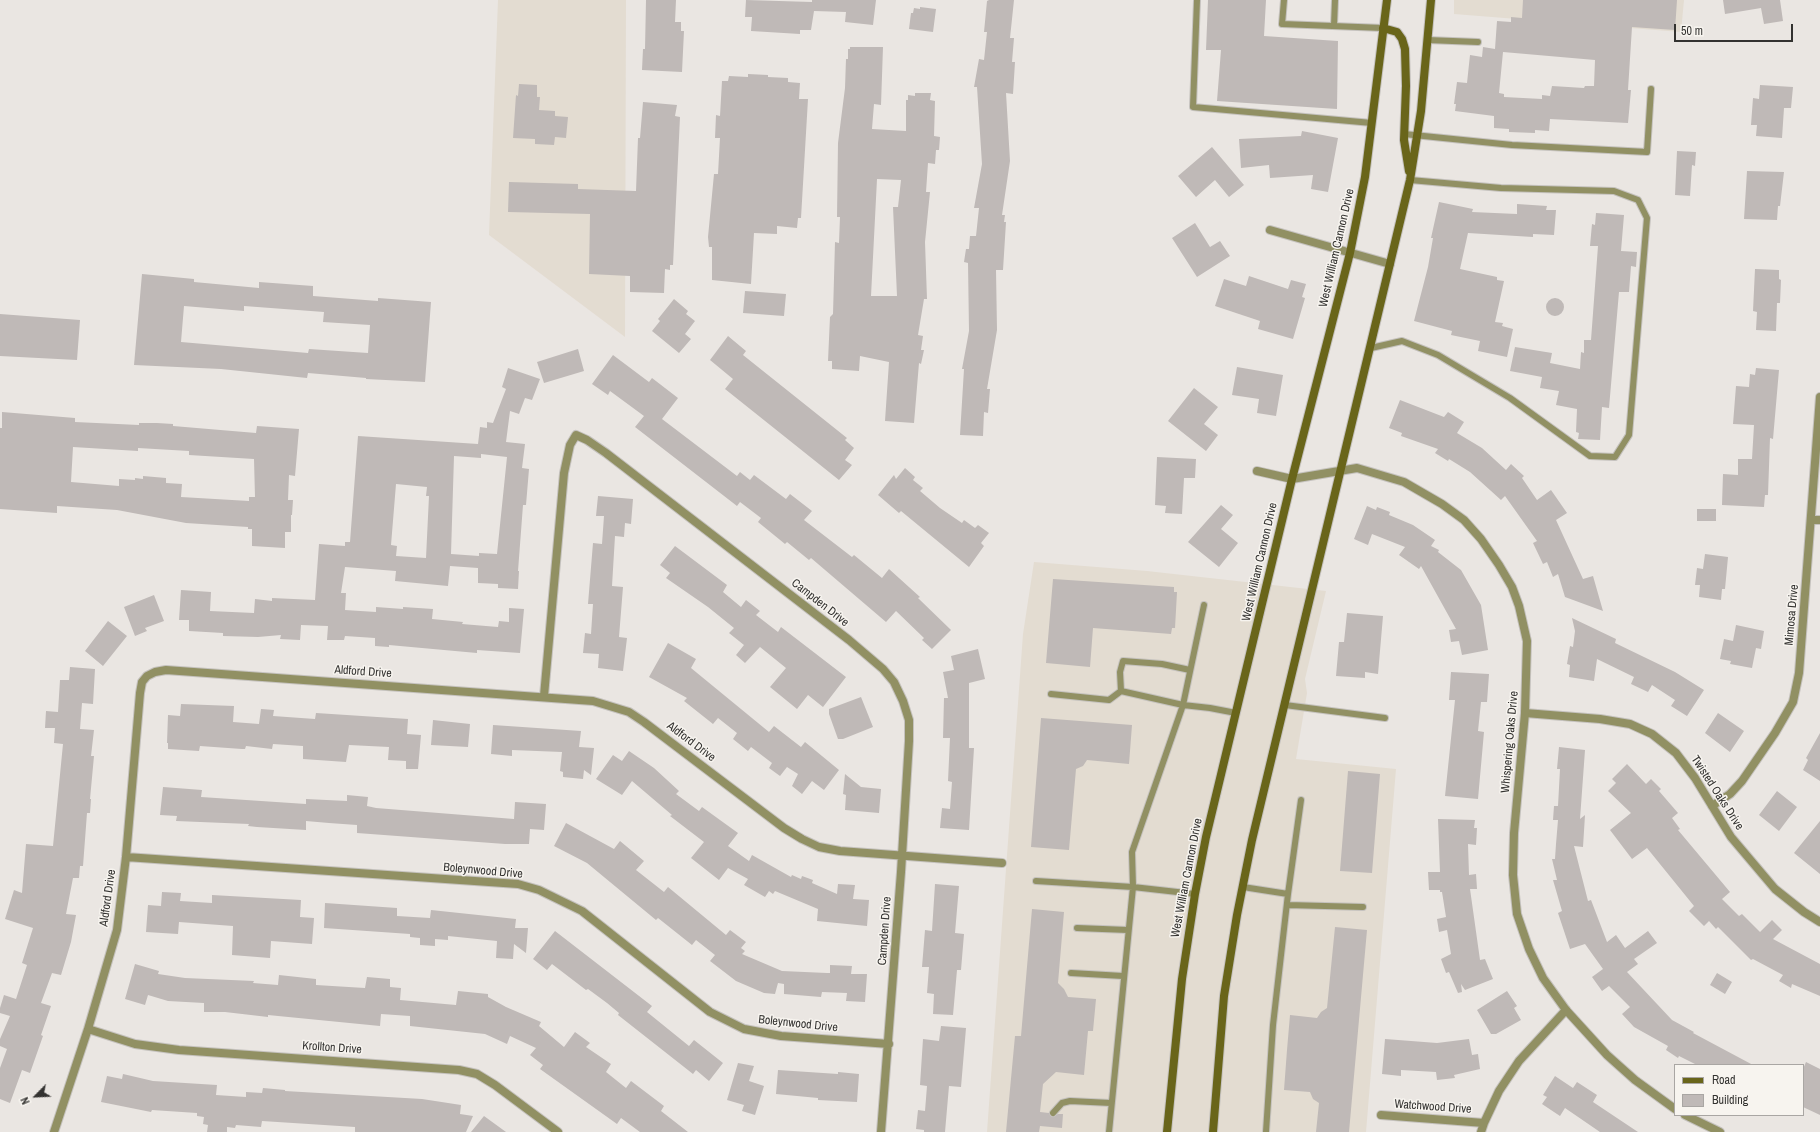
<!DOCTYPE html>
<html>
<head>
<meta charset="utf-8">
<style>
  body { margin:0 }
  #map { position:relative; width:1820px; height:1132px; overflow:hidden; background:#eae6e2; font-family:"Archivo Narrow",sans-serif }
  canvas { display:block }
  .legend { position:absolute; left:1674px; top:1064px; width:130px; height:52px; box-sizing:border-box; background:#f7f4ef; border:1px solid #a9a6a3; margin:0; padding:5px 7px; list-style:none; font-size:12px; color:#333230 }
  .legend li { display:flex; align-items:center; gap:8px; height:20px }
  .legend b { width:20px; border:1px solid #a9a6a3 }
  .north { position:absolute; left:16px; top:1076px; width:40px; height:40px; -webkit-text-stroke:3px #f7f4ef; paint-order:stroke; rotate:246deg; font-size:11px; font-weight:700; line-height:16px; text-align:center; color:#333230 }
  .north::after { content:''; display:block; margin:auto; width:14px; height:18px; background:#333230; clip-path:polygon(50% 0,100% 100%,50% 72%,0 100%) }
  .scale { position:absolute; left:1674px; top:24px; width:119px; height:18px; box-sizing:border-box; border:2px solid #333230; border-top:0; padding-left:5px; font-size:12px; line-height:14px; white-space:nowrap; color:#333230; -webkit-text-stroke:3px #f7f4ef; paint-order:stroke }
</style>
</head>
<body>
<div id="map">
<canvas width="1820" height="1132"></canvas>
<ul class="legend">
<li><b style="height:5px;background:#69651a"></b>Road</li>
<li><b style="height:11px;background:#bfb9b7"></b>Building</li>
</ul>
<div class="north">N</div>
<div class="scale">50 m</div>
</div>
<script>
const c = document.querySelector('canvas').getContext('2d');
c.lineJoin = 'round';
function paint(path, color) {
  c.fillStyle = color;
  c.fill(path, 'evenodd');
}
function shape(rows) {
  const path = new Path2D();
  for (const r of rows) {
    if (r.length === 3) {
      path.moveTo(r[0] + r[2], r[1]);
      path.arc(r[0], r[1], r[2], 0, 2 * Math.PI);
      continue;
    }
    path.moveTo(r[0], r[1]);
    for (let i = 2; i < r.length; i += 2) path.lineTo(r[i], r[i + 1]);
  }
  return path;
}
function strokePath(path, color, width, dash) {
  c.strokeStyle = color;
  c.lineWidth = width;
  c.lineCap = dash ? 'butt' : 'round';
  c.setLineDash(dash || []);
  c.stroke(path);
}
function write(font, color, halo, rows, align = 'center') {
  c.font = font + ' "Archivo Narrow",sans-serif';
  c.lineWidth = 3;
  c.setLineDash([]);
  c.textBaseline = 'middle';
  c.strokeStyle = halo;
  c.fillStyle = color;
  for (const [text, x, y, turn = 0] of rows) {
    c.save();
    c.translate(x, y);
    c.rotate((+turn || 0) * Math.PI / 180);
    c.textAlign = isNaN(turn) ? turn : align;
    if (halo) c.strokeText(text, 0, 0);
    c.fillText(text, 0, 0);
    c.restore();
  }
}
paint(shape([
  [498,0,626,0,625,337,489,235],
  [1454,0,1684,0,1681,32,1454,14],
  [1034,562,1147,571,1326,591,1305,679,1307,693,1296,759,1396,769,1366,1132,987,1132,1023,634]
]), '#e3dcd1');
paint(shape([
  [646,0,676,0,675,22,681,22,681,31,684,31,682,72,642,70,643,49,645,49],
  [746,0,812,2,812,0,876,0,873,25,845,22,846,12,814,11,811,30,800,30,800,34,751,31,752,17,745,17],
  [989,0,1014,0,1010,38,1014,38,1012,62,1015,62,1013,94,1006,93,1010,161,1002,215,1005,215,1004,222,1006,222,1003,270,996,270,997,330,987,389,990,389,988,413,984,412,983,436,960,435,964,369,962,369,969,331,968,263,964,262,966,249,969,249,970,236,976,236,979,208,974,208,982,164,977,87,974,87,979,59,984,60,987,32,984,32,987,1],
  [1208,0,1266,0,1264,36,1338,41,1337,109,1217,101,1221,50,1206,50],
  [1523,0,1677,0,1675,30,1632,27,1628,90,1631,90,1628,123,1550,119,1549,131,1535,130,1535,133,1509,132,1509,129,1494,128,1494,116,1455,111,1456,104,1454,104,1457,82,1467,83,1470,55,1482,57,1483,47,1495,49,1497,21,1511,22,1511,17,1522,18],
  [1503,52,1595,60,1594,86,1585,86,1584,88,1552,86,1550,96,1542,95,1542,99,1504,97,1504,94,1499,93],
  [1723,0,1780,0,1783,21,1764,24,1761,8,1725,14],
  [920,7,936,9,933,32,909,29,911,13,913,13,914,8,920,9],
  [850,47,883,47,881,105,874,104,872,129,906,131,906,100,908,100,908,95,915,96,915,93,931,93,930,100,935,101,934,136,940,137,939,150,936,150,935,164,928,163,926,192,930,192,925,242,927,299,924,299,918,335,923,336,921,350,924,350,921,364,919,363,914,423,885,421,889,362,860,356,859,371,832,369,832,361,828,361,830,317,833,314,835,242,839,243,840,217,837,217,838,143,845,88,846,59,848,59,848,49,850,49],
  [877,179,901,180,898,207,893,207,897,296,871,296],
  [748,74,768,75,768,77,788,78,788,82,800,83,799,99,808,99,801,218,798,218,797,228,777,226,777,234,754,233,751,284,712,280,712,247,709,247,708,237,714,174,718,174,720,138,715,138,716,115,720,116,722,81,728,81,729,76,748,77],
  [519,84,537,85,537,97,540,97,539,110,555,111,555,116,568,117,566,138,555,137,554,145,535,144,535,139,513,138,516,95,518,96],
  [1760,85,1793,87,1791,108,1784,108,1782,138,1756,136,1757,125,1751,125,1753,98,1759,99],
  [643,102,677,105,675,116,680,117,673,265,670,265,670,270,665,269,664,293,630,292,630,276,589,274,590,214,508,212,509,182,578,184,578,189,636,191,638,138,640,138],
  [1302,131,1338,138,1328,192,1311,189,1313,175,1270,178,1269,165,1241,168,1239,139,1301,136],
  [1212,147,1244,185,1229,197,1215,180,1196,197,1178,176],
  [1677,151,1696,152,1695,166,1692,165,1690,196,1675,195],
  [1747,171,1784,172,1780,206,1778,206,1777,220,1744,219],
  [1439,202,1473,209,1472,212,1517,214,1517,204,1547,206,1546,210,1556,210,1554,235,1533,234,1533,237,1468,233,1460,269,1497,277,1497,280,1504,281,1495,322,1503,323,1502,326,1513,329,1507,357,1478,351,1480,341,1451,335,1452,331,1414,321,1428,267,1433,238,1431,238],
  [1596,213,1624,215,1621,251,1637,252,1636,267,1631,266,1629,292,1619,292,1609,408,1602,407,1600,440,1578,439,1579,433,1576,432,1577,409,1556,405,1559,391,1540,388,1542,377,1510,371,1515,347,1552,353,1550,363,1580,369,1581,352,1584,353,1584,340,1591,340,1598,246,1590,246,1592,224,1595,225],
  [1195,223,1210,247,1220,241,1230,256,1197,277,1172,238],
  [1755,269,1779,270,1779,279,1781,280,1780,303,1777,303,1776,331,1756,330,1757,312,1753,311],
  [142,274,194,279,194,282,259,288,259,282,313,286,313,296,378,301,378,298,431,302,425,382,366,379,366,378,308,373,307,378,221,369,134,365],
  [184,306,244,311,244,306,324,312,323,322,370,325,368,353,309,349,308,353,181,342],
  [1249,276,1288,289,1291,280,1306,284,1302,297,1305,298,1293,339,1258,329,1260,321,1215,306,1224,279,1246,286],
  [745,291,786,294,784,316,743,313],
  [1555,307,9],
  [674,299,688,311,686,314,695,321,685,334,691,339,679,353,652,331,660,321,658,319],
  [0,314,80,320,77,360,0,356],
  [728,336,746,351,743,355,847,438,845,440,854,448,845,460,852,465,839,480,725,389,733,379,710,360],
  [578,349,584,371,544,383,537,362],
  [613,355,649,382,652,378,678,398,662,419,737,476,740,472,750,480,754,475,786,499,790,494,812,511,804,520,852,557,854,555,882,578,889,569,920,597,918,598,951,630,932,649,922,640,924,638,896,611,886,622,811,558,809,560,787,542,785,544,758,522,761,518,740,502,737,506,635,427,644,416,610,391,608,395,592,384],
  [1237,367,1283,375,1276,416,1257,413,1259,399,1232,395],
  [508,368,540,379,532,400,525,398,519,414,510,411,506,442,525,444,522,468,529,469,526,505,523,505,518,571,519,571,518,589,498,588,498,584,478,583,478,568,450,566,448,586,395,581,396,571,345,567,341,593,346,593,345,610,376,612,376,607,403,609,403,607,433,609,432,619,463,622,462,624,498,627,499,621,509,622,509,608,524,609,520,653,477,650,477,653,389,645,389,647,375,646,375,638,345,636,344,640,327,640,328,626,301,625,300,640,280,639,281,635,258,637,223,636,223,633,189,631,189,620,179,620,181,590,211,592,210,611,254,613,255,599,272,601,272,598,315,600,319,544,345,546,345,542,350,542,358,436,478,444,480,427,487,428,487,422,493,423,506,389,502,387],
  [481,454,507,457,497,554,479,553,479,556,451,554,454,456,481,458],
  [396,484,427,487,426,496,429,496,426,558,396,556,397,546,391,545],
  [1756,368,1779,370,1773,439,1770,438,1768,495,1765,495,1764,507,1722,505,1723,474,1738,475,1738,459,1752,459,1754,425,1733,424,1736,386,1749,387,1750,374,1755,375],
  [1194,388,1218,407,1204,424,1218,435,1206,451,1168,421],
  [1400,400,1444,417,1448,412,1464,422,1457,433,1482,448,1506,470,1511,464,1524,476,1522,478,1537,500,1551,490,1567,513,1556,520,1583,579,1593,576,1603,611,1565,597,1558,574,1553,577,1547,562,1543,564,1533,543,1537,541,1505,496,1501,500,1470,472,1449,459,1448,461,1435,453,1438,449,1401,436,1402,433,1389,428],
  [2,412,75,418,75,422,139,425,139,423,157,423,173,424,173,426,256,433,257,426,299,429,295,476,289,475,288,500,293,500,292,515,291,515,291,532,285,532,285,548,252,546,252,529,248,529,248,527,186,523,117,510,57,506,57,513,0,509,0,428,2,428],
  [73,447,138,451,138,448,189,451,189,455,254,459,255,497,249,497,249,501,181,497,182,484,166,483,166,478,143,476,143,479,135,478,135,480,119,479,119,486,71,482],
  [1157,457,1196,459,1195,478,1184,478,1182,514,1165,513,1166,506,1155,505],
  [905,468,915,477,913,480,923,488,920,491,940,508,962,523,964,520,975,528,978,525,989,533,981,543,984,546,969,567,901,511,899,513,878,495,894,475,896,479],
  [598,496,633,499,631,524,625,523,624,537,615,536,612,586,623,587,619,637,627,638,623,671,598,668,599,654,583,653,585,633,591,634,593,604,588,604,593,543,602,544,604,516,596,516],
  [1221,505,1233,515,1221,529,1238,543,1219,567,1188,542],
  [1367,506,1376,510,1377,507,1390,512,1389,515,1413,525,1435,540,1431,546,1439,550,1438,552,1461,570,1481,605,1488,650,1462,655,1459,641,1451,642,1449,630,1456,629,1421,566,1419,569,1399,555,1405,547,1372,534,1368,545,1354,539],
  [1697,509,1716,509,1716,521,1697,521],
  [675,546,727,585,723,592,741,607,746,600,760,611,756,615,778,632,781,627,846,677,823,707,808,695,797,709,770,687,786,668,760,647,745,663,736,655,744,645,729,633,734,628,708,607,666,578,670,573,660,565],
  [1705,554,1728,557,1725,589,1722,589,1721,600,1699,597,1700,585,1695,585,1697,568,1703,569],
  [1053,579,1174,587,1174,592,1177,592,1175,628,1172,628,1171,634,1093,628,1090,667,1046,663],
  [154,595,164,621,145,628,147,631,135,636,124,607],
  [1347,613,1383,616,1378,674,1365,672,1365,678,1336,676,1339,642,1344,642],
  [1572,618,1616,639,1615,643,1675,672,1704,690,1687,716,1671,706,1675,700,1652,685,1648,692,1631,684,1634,677,1597,659,1594,681,1569,677,1570,665,1567,664,1570,646,1573,647,1575,631],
  [108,621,127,636,103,666,85,651],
  [1736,625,1764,631,1761,649,1756,648,1752,668,1730,664,1731,661,1720,659,1724,639,1733,641],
  [668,643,696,659,691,668,769,732,774,726,801,747,805,742,839,770,824,790,812,781,802,794,792,786,798,774,787,767,780,776,769,768,772,763,751,747,748,751,733,739,737,733,718,718,713,724,684,701,687,698,649,677],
  [978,649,985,679,969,683,969,748,974,748,969,830,940,828,942,808,950,809,952,782,948,781,950,738,943,738,944,698,948,698,943,672,954,670,951,656],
  [70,667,95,669,93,704,82,703,80,729,94,730,91,756,94,756,90,799,91,799,90,813,87,813,83,866,80,866,79,878,73,878,66,914,76,915,71,942,61,975,52,973,41,1003,51,1006,41,1035,43,1036,30,1073,22,1070,10,1103,0,1099,0,1068,7,1049,0,1046,0,1039,10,1016,0,1013,0,1008,4,995,16,999,27,965,22,963,33,928,5,919,14,890,22,893,26,844,53,846,63,744,54,743,55,728,45,728,46,711,58,712,60,680,69,680],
  [1451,672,1489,674,1487,702,1481,702,1478,731,1484,732,1478,799,1445,796,1455,700,1449,700],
  [861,697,873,727,843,739,838,739,829,714,829,709],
  [181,704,234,706,233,722,259,724,261,709,274,710,273,716,315,719,316,713,408,719,407,734,421,735,418,769,406,769,406,761,388,760,389,747,349,745,346,762,303,759,303,746,273,744,272,749,246,746,245,749,242,749,200,746,199,751,168,749,168,743,167,743,168,715,180,716],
  [1718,713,1744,731,1730,752,1705,733],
  [1041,718,1132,725,1129,764,1087,760,1083,766,1076,769,1069,850,1031,847],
  [433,720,470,724,468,747,431,745],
  [493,725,581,731,579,747,594,748,591,775,584,770,583,779,563,777,563,772,560,771,562,752,512,750,512,756,491,754],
  [1820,733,1820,781,1803,770,1808,760,1806,758],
  [1559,747,1585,750,1580,819,1585,815,1583,847,1574,846,1588,901,1591,900,1607,942,1616,935,1625,948,1648,931,1657,943,1634,959,1638,964,1627,972,1672,1020,1694,1032,1693,1033,1753,1065,1697,1065,1679,1056,1678,1058,1666,1050,1668,1046,1634,1027,1622,1014,1630,1007,1609,986,1602,991,1592,977,1603,969,1585,944,1570,949,1558,913,1562,911,1553,880,1557,880,1552,859,1555,859,1556,844,1558,820,1553,820,1554,806,1558,806,1560,769,1557,769],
  [629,751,654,768,679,791,676,794,699,811,702,807,738,833,728,846,749,861,752,855,791,877,792,875,801,879,802,876,813,880,812,883,837,894,838,884,855,885,853,899,869,900,867,926,817,921,818,909,775,891,773,894,769,891,765,897,744,885,748,879,728,868,719,880,691,858,704,842,670,816,672,815,632,781,622,795,596,779,613,755,622,761],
  [1627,764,1646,784,1651,779,1661,789,1659,791,1678,813,1672,818,1680,829,1678,830,1730,892,1722,899,1739,916,1742,914,1760,932,1772,920,1782,930,1773,939,1820,964,1820,996,1792,984,1791,988,1779,981,1783,975,1753,959,1751,960,1718,927,1716,929,1709,921,1704,926,1689,911,1694,906,1647,848,1632,859,1610,830,1631,813,1608,791,1616,783,1612,779],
  [1348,771,1380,774,1372,873,1340,871],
  [845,774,861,787,881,789,879,813,845,810,846,795,843,794],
  [163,787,202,790,201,797,306,804,306,799,347,801,347,795,368,797,367,806,376,808,514,819,515,802,546,804,544,830,530,829,529,844,505,844,357,833,357,825,329,823,306,821,306,830,257,827,248,826,249,824,176,821,177,816,160,815],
  [1777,791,1797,807,1779,831,1759,815],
  [1438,819,1475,820,1474,828,1477,828,1476,845,1468,844,1469,875,1476,874,1477,889,1470,889,1480,960,1485,959,1493,979,1465,990,1461,984,1462,992,1458,993,1449,972,1446,973,1441,959,1451,954,1447,930,1439,932,1437,919,1446,917,1442,892,1440,892,1440,890,1429,890,1428,872,1440,872],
  [1820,821,1820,874,1794,853],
  [566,823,614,849,620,841,644,861,636,870,664,892,668,887,726,935,730,930,746,942,741,948,745,951,742,954,782,971,827,973,830,973,830,965,852,966,851,974,867,974,865,1002,846,1001,847,993,822,992,821,997,784,994,784,984,778,983,775,994,764,993,736,981,710,961,715,955,696,940,692,945,658,918,656,920,587,863,554,846],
  [935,884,959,886,955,933,964,934,961,970,957,970,953,1015,933,1014,934,994,927,993,929,967,922,967,925,930,932,931],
  [162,892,181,893,180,901,212,903,212,895,301,900,300,917,314,918,312,944,271,941,270,958,232,955,233,926,179,922,178,934,146,932,148,905,161,906],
  [325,903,397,908,397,916,430,918,431,910,516,919,515,928,528,928,526,953,514,944,513,959,496,958,497,941,448,936,448,940,435,939,435,946,420,945,420,938,410,937,410,934,324,928],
  [1032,909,1064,912,1058,983,1064,989,1068,997,1096,999,1093,1031,1088,1031,1084,1075,1056,1072,1043,1084,1040,1112,1049,1113,1052,1117,1058,1114,1063,1114,1062,1128,1040,1126,1039,1132,1006,1132,1015,1036,1021,1036],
  [1335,927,1367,930,1349,1132,1316,1132,1319,1103,1313,1099,1310,1092,1284,1090,1287,1050,1290,1015,1317,1018,1321,1012,1327,1008],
  [555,931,652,1006,647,1012,689,1046,694,1040,723,1063,709,1081,696,1070,693,1074,618,1015,619,1013,607,1003,588,989,586,990,552,964,547,970,533,959],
  [135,964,159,971,158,974,185,978,254,981,253,983,278,985,279,975,316,979,316,985,365,988,367,977,390,979,390,987,401,988,400,1000,456,1005,458,991,488,994,488,997,506,1007,541,1022,539,1026,564,1047,575,1032,590,1043,586,1047,611,1064,606,1072,626,1088,631,1081,664,1106,661,1111,688,1132,640,1132,621,1118,617,1124,540,1069,543,1065,530,1055,536,1048,510,1036,507,1044,485,1034,410,1026,410,1016,381,1014,380,1026,268,1015,268,1017,225,1012,204,1012,204,1003,168,1001,148,995,145,1005,125,999],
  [1717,973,1732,982,1725,994,1710,985],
  [1507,991,1517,1006,1514,1008,1521,1020,1496,1034,1491,1034,1477,1010],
  [941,1026,966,1028,961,1087,949,1086,945,1132,924,1132,924,1130,916,1129,918,1110,925,1111,927,1086,920,1085,923,1039,939,1041],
  [1385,1039,1437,1043,1469,1039,1472,1055,1478,1054,1480,1069,1454,1075,1455,1078,1437,1080,1436,1072,1401,1070,1401,1076,1382,1074],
  [1806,1062,1820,1069,1820,1115,1803,1107,1803,1069],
  [738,1063,754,1066,749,1081,764,1086,755,1115,742,1111,744,1105,727,1100],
  [778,1070,838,1074,838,1072,859,1074,857,1102,818,1100,818,1098,776,1094],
  [123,1074,153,1081,217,1085,216,1095,246,1097,246,1092,262,1093,263,1088,285,1090,285,1091,422,1099,461,1105,460,1114,473,1116,466,1132,355,1132,355,1127,262,1121,261,1127,236,1125,235,1128,227,1127,227,1132,207,1132,208,1125,203,1124,204,1117,197,1116,197,1113,152,1110,151,1112,101,1102,107,1076,122,1079],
  [1555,1076,1573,1088,1577,1082,1597,1095,1593,1102,1638,1132,1600,1132,1565,1108,1560,1116,1542,1104,1547,1097,1543,1095],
  [484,1116,506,1132,471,1132]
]), '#bfb9b7');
const service = shape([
  [1197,0,1193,107,1372,123],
  [1284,0,1282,24,1383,28],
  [1334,26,1335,0],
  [1427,40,1478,42],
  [1404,134,1512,145,1647,152,1651,89],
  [1371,348,1402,341,1438,355,1510,398,1590,456,1615,457,1629,435,1647,218,1638,200,1614,191,1501,188,1410,180],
  [1190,670,1162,664,1123,661,1120,672,1121,691,1183,705,1204,605],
  [1051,694,1109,700,1121,691],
  [1285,705,1385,718],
  [1036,881,1133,887,1132,852,1183,705,1210,708,1236,713],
  [1243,887,1288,894,1301,800],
  [1287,905,1363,907],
  [1077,928,1128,930],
  [1071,973,1123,976],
  [1053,1113,1062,1103,1070,1101,1111,1103],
  [1109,1132,1133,887,1195,894],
  [1266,1132,1273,1025,1288,894]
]);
const minor = shape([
  [1270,230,1390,264],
  [1257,471,1292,479],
  [1812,520,1820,520],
  [544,696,564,473,570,445,576,435,587,440,606,453,849,640,883,669,894,682,903,701,909,720,909,741,901,872,881,1132],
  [1525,713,1600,719,1630,724,1652,734,1676,753,1695,778,1731,837,1775,889,1804,912,1820,922],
  [1712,806,1730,794,1742,781,1775,733,1793,702,1799,673,1820,397],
  [126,857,518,884,539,890,582,911,710,1012,744,1029,781,1036,889,1044],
  [88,1029,135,1044,179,1050,459,1070,477,1074,495,1085,558,1132],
  [1381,1115,1484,1123],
  [54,1132,88,1029,117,930,126,857,140,693,142,682,147,676,155,672,166,670,593,701,629,712,644,722,784,828,802,839,819,847,840,851,1002,863],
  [1481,1132,1484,1123,1499,1091,1519,1061,1566,1010]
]);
const tertiary = shape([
  [1292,479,1357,468,1404,482,1442,504,1464,520,1481,539,1499,565,1512,587,1519,606,1527,641,1525,713,1514,833,1513,875,1517,914,1529,949,1543,978,1566,1010,1607,1055,1635,1080,1675,1109],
  [1685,1115,1720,1132]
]);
const secondary = shape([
  [1383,28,1397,32,1402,39,1405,49,1406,86,1404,140,1409,171],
  [1167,1132,1182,979,1195,894,1206,837,1292,479,1350,253,1365,177,1387,0],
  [1213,1132,1224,996,1237,915,1252,840,1410,180,1421,111,1431,0]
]);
strokePath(service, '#c5c2be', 8);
strokePath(minor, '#c5c2be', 10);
strokePath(tertiary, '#c5c2be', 10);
strokePath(secondary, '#c5c2be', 10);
strokePath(service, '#919063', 6);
strokePath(minor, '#919063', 8);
strokePath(tertiary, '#919063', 8);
strokePath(secondary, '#69651a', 8);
write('12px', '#333230', '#f7f4ef', [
  ["West William Cannon Drive",1337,248,-77],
  ["West William Cannon Drive",1260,562,-77],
  ["Campden Drive",820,603,38],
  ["Mimosa Drive",1792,615,-85],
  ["Aldford Drive",363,672,4],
  ["Aldford Drive",691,742,37],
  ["Whispering Oaks Drive",1510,742,-85],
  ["Twisted Oaks Drive",1717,793,57],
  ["Boleynwood Drive",483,871,5],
  ["West William Cannon Drive",1187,878,-79],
  ["Aldford Drive",108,898,-82],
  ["Campden Drive",885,931,-86],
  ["Boleynwood Drive",798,1024,6],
  ["Krollton Drive",332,1048,4],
  ["Watchwood Drive",1433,1107,4]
]);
</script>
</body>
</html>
